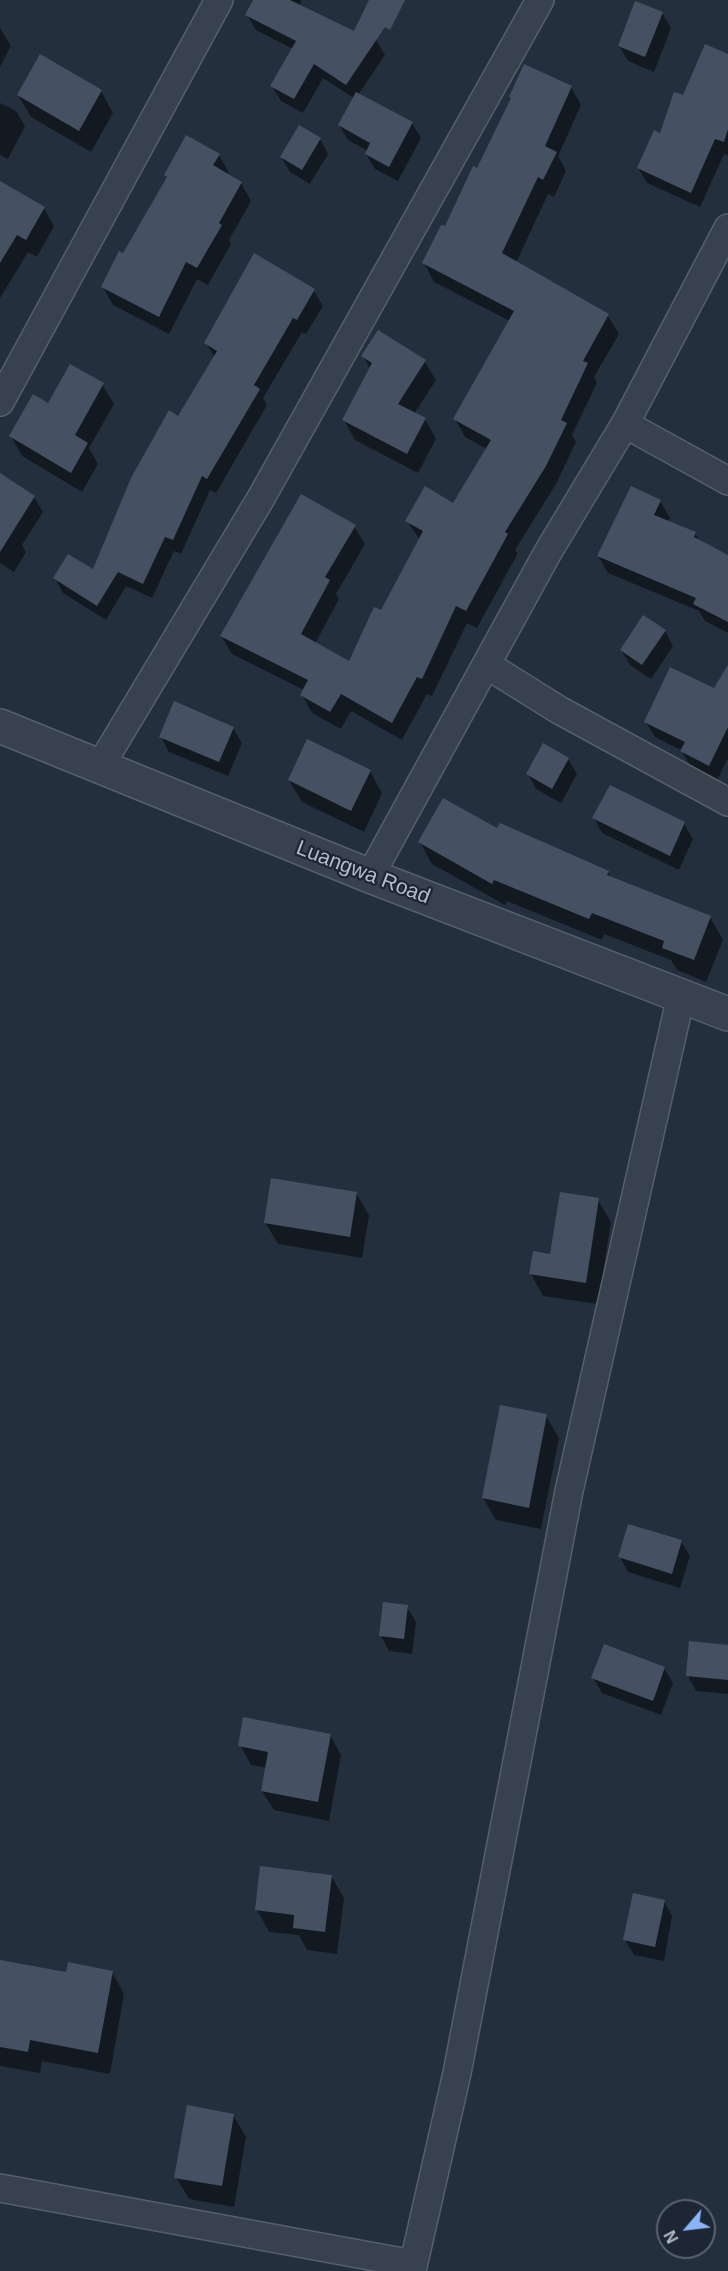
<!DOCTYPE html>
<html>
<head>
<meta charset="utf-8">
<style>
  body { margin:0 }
  #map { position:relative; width:728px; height:2271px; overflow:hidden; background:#242f3e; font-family:Helvetica,sans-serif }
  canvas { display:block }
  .north { position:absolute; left:656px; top:2199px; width:60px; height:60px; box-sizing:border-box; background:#1d2633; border:2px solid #59626f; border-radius:50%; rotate:242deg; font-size:16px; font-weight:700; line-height:24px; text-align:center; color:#b4bcc9 }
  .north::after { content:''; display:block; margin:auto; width:21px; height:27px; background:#8ab4f8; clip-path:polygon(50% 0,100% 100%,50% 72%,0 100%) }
</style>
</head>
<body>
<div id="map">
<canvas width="728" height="2271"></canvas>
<div class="north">N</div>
</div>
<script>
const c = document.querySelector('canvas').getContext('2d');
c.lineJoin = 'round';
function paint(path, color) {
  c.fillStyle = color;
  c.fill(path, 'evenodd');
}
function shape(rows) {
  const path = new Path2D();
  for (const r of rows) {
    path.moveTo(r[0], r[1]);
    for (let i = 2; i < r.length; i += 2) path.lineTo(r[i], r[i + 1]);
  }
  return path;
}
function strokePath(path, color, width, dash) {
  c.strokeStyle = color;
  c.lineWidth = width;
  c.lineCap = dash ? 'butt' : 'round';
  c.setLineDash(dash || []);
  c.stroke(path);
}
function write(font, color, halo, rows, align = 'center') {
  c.font = font + ' Helvetica,sans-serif';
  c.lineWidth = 4.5;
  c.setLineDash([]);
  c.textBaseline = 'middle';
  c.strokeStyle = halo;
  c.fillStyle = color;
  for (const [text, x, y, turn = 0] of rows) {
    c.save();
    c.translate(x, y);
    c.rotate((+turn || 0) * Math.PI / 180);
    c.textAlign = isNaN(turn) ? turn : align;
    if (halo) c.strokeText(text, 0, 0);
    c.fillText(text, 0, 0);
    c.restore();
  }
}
paint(shape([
  [255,0,301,0,300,7,354,33,376,40,385,55,358,95,412,123,421,138,398,181,375,169,366,154,368,151,348,140,339,125,354,98,323,78,303,113,281,101,272,86,293,49,256,30,247,15],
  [662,13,671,28,654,72,628,61,619,46],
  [0,28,11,46,0,67],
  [728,56,728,155,724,154,700,207,647,183,638,168,661,135],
  [571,87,581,105,558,156,566,171,554,197,548,194,516,263,608,316,619,334,594,377,597,383,572,435,576,442,556,484,515,550,518,553,477,628,467,623,432,696,427,694,402,740,351,711,341,729,312,713,302,695,304,690,232,654,221,636,354,526,365,544,336,594,339,599,315,644,349,663,381,612,420,540,407,521,453,505,487,449,465,437,455,419,510,321,434,282,424,263,478,170,512,100,510,97],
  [101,91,113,113,91,152,31,117,18,95],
  [0,103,16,111,25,126,8,159,0,155],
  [320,139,328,154,310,184,290,172,281,157],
  [219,155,229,173,227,175,241,183,251,201,229,240,231,244,208,285,197,279,169,334,113,305,103,287,168,180,165,175],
  [44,208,54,226,37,257,28,252,0,298,0,223],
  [314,291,323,306,306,334,302,332,263,398,267,405,216,493,210,490,181,554,174,551,152,598,126,586,106,620,63,593,55,578,93,572,215,358,206,343],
  [363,356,424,361,436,380,414,414,425,419,436,439,418,473,355,440,344,420,371,370],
  [102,384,114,404,89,448,98,464,82,492,22,456,11,436,49,405],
  [0,475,34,497,43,512,22,545,26,552,14,572,0,563],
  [660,501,670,518,667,522,695,533,699,541,728,556,728,633,705,621,699,611,608,573,598,556],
  [665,631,673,646,651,679,630,665,621,650],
  [728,668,728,758,717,780,690,766,681,750,655,737,646,722,715,690],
  [233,728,242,743,228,776,169,752,161,737],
  [568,759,577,774,561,803,536,789,528,774],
  [370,771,382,793,364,832,302,802,289,780],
  [594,818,684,824,693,839,679,870,602,833],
  [420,842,608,872,611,878,710,917,723,940,706,982,677,970,671,960,604,934,602,940,507,901,505,905,432,864],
  [356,1193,369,1215,362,1258,278,1244,265,1222],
  [598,1200,611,1222,598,1304,543,1296,531,1274,551,1255],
  [546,1416,559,1438,541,1529,496,1520,483,1498],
  [681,1541,690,1556,680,1588,628,1572,620,1557],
  [407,1607,416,1622,412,1654,389,1651,381,1636],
  [728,1646,728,1694,696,1691,688,1676],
  [664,1668,673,1683,661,1715,602,1693,593,1678],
  [330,1735,341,1755,329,1821,274,1810,262,1791,267,1768,251,1765,240,1745],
  [331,1876,344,1898,337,1954,307,1950,299,1935,269,1932,257,1910],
  [664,1901,672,1916,664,1961,634,1955,625,1940],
  [0,1962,68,1974,112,1972,124,1994,110,2074,42,2061,40,2073,0,2066],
  [233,2115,246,2137,234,2207,189,2199,176,2177]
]), '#0007');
paint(shape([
  [253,0,290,0,354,31,369,0,405,0,390,30,385,27,346,85,314,64,294,99,270,86,296,41,245,15],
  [635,1,663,12,645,57,618,46],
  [705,44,728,54,728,129,724,142,715,139,691,193,637,168,654,130,660,133,674,92,683,95],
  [40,54,102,90,79,131,17,95],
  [524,64,572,86,545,146,557,152,543,180,538,177,502,253,609,314,583,361,588,363,561,420,567,423,546,466,505,532,508,534,466,611,456,606,422,679,417,677,392,723,341,694,330,712,300,695,308,680,220,636,301,494,356,525,325,577,330,580,301,634,349,661,374,607,381,610,423,531,405,521,425,486,453,503,491,440,453,419,514,311,422,263,441,225,445,226,473,166,477,168,511,98,509,97],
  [356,92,413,122,389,167,365,154,370,143,338,125],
  [299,125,321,138,302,170,280,157],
  [186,135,220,154,213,165,242,182,219,223,222,225,197,268,186,262,159,317,101,287,119,251,123,253,167,177,164,175],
  [0,181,45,207,26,240,17,235,0,263],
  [254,253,315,289,297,320,293,318,254,385,260,389,207,479,202,476,173,540,165,537,143,584,118,572,97,606,53,578,68,554,93,569,131,478,169,410,178,416,217,351,204,343],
  [378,330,426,360,398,404,426,418,407,454,342,420,372,363,361,356],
  [70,364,104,383,75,435,88,443,71,473,9,436,33,394,48,403],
  [0,473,35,496,0,552],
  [631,486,661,500,654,515,696,532,694,537,728,555,728,622,693,604,696,598,597,556],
  [643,615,666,630,642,665,620,650],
  [728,665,728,727,709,766,680,751,685,742,644,722,670,667,714,688],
  [174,701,234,727,219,762,159,737],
  [307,739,371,770,351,811,288,780],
  [543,743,569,758,552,789,526,774],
  [610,785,685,822,670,856,592,818],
  [443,798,497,828,500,823,609,871,607,875,711,916,694,960,662,948,664,941,592,913,589,919,494,880,492,884,418,842],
  [271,1178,357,1192,350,1237,264,1223],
  [560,1192,599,1198,586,1283,529,1274,533,1251,550,1254],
  [500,1405,547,1414,529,1508,482,1498],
  [628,1524,682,1540,672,1574,618,1557],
  [383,1602,408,1605,404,1639,379,1636],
  [689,1641,728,1645,728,1680,686,1676],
  [604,1644,665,1667,653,1701,591,1678],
  [243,1717,331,1734,318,1802,261,1791,268,1752,238,1746],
  [260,1866,332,1875,325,1932,293,1928,294,1915,255,1910],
  [633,1893,665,1900,655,1947,623,1940],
  [0,1960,66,1972,68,1962,113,1971,98,2053,30,2040,28,2052,0,2047],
  [187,2105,234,2114,222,2186,174,2178]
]), '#455162');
const minor = shape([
  [0,402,219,0],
  [625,424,728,481],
  [487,665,559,710,728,802],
  [99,768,261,498,540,0],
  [370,876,548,552,625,424,728,228],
  [0,2188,413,2264],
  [412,2271,457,2073,569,1491,681,996]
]);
const tertiary = shape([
  [0,726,370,876,728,1014]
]);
strokePath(minor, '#565f6c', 30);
strokePath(tertiary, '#565f6c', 36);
strokePath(minor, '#38414e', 27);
strokePath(tertiary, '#38414e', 33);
write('21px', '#b4bcc9', '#1d2633', [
  ["Luangwa Road",363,873,21]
]);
</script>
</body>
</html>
